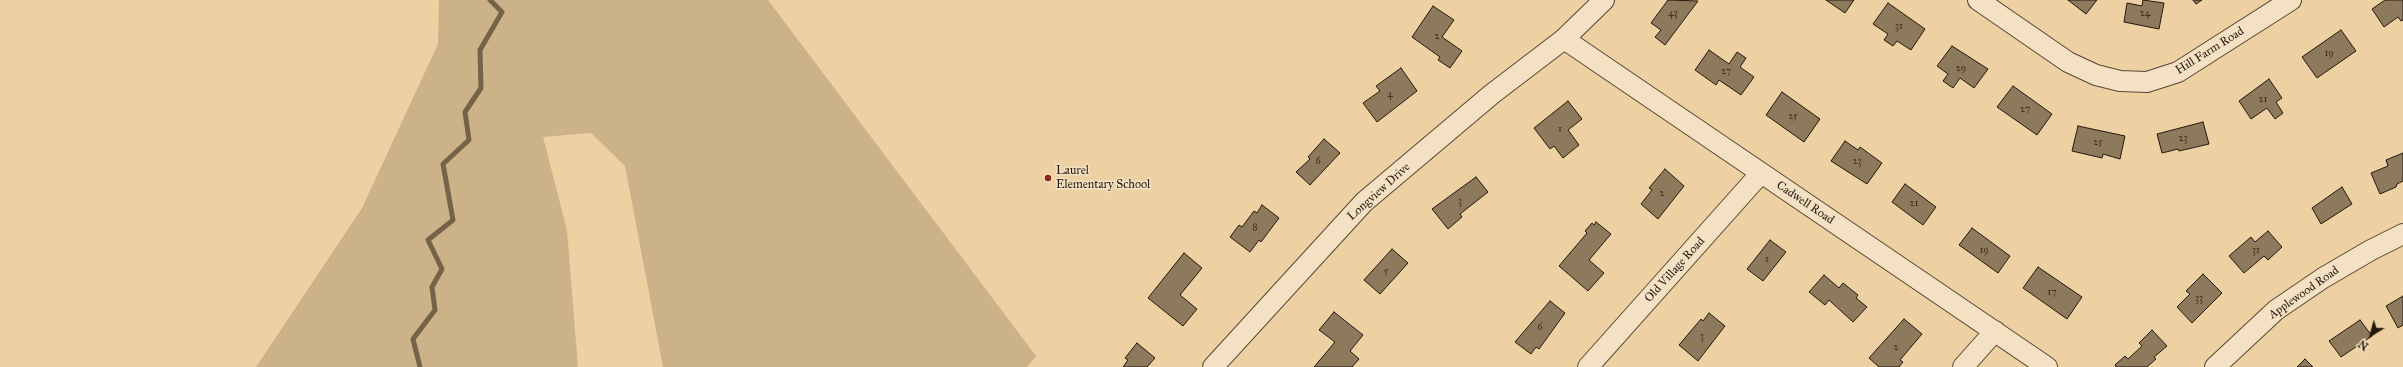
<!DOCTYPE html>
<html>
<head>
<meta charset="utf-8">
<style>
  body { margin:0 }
  #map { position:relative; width:2403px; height:367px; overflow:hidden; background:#eed1a2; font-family:"IM FELL Great Primer",serif }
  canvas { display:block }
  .north { position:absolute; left:2351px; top:315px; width:40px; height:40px; -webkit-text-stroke:3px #f4e1c3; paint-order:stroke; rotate:217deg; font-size:11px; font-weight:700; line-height:16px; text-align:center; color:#24190f }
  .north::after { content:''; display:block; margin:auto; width:14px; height:18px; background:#24190f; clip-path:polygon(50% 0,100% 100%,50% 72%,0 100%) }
</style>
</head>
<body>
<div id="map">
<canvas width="2403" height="367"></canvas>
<div class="north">N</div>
</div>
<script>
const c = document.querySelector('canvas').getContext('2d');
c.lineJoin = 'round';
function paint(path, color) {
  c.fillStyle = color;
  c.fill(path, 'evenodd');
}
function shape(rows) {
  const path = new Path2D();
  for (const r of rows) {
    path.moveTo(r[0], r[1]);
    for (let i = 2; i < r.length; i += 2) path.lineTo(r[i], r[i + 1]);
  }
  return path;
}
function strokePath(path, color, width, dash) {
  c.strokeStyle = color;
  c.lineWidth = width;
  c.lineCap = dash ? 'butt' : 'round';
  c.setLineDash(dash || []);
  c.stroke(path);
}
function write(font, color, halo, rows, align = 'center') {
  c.font = font + ' "IM FELL Great Primer",serif';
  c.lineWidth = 3;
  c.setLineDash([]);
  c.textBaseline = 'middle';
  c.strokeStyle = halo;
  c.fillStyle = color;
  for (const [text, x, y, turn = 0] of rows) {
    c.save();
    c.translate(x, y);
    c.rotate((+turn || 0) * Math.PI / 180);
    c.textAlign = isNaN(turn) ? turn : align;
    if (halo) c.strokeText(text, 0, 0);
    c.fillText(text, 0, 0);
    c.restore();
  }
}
paint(shape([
  [439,0,768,0,1036,356,1027,367,663,367,625,166,591,133,543,137,567,230,578,367,256,367,362,208,438,44]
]), '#ccb289');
strokePath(shape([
  [420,367,413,339,435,310,432,287,442,269,428,240,453,220,443,164,469,140,465,112,481,88,480,50,502,12,490,0]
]), '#746249', 5);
const building = shape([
  [1668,0,1698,1,1665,45,1655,37,1661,30,1651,23,1668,0],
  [1826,0,1854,0,1845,13,1826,0],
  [2068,0,2097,0,2086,14,2068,0],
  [2143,0,2164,3,2159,29,2124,22,2127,3,2142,6,2143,0],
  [2193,0,2202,0,2196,4,2193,0],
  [2385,0,2403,0,2403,20,2401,21,2398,17,2384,27,2372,9,2385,0],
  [1888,3,1925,29,1911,50,1897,41,1893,46,1884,40,1888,34,1873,24,1888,3],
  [1433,6,1454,20,1442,37,1462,51,1450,68,1438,60,1440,57,1412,37,1433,6],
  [2341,30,2356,51,2317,78,2302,57,2341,30],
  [1952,46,1988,69,1974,88,1960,78,1953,88,1943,81,1948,74,1937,66,1952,46],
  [1709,50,1729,64,1737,52,1746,58,1740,67,1754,77,1741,95,1719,80,1716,85,1695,70,1709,50],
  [1401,68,1417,91,1377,122,1363,103,1380,91,1376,86,1401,68],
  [2269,79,2282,98,2276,102,2283,113,2275,119,2267,108,2251,119,2239,101,2269,79],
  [2013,86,2052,114,2037,135,1997,107,2013,86],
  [1782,92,1820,119,1804,142,1766,115,1782,92],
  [1568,101,1582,119,1568,130,1579,145,1563,158,1554,146,1550,149,1534,128,1568,101],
  [2203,122,2209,144,2179,151,2178,149,2162,153,2157,134,2203,122],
  [2078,126,2125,136,2120,159,2103,154,2102,158,2072,151,2078,126],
  [1324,139,1340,153,1310,185,1296,172,1310,159,1308,157,1324,139],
  [1845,141,1858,150,1860,147,1882,163,1867,184,1831,161,1845,141],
  [2403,153,2403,181,2397,184,2396,187,2380,194,2371,173,2388,166,2386,160,2403,153],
  [1665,169,1684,186,1658,219,1641,204,1652,190,1649,188,1665,169],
  [1476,177,1488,192,1460,214,1462,217,1448,229,1432,209,1476,177],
  [1905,184,1936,207,1923,225,1892,202,1905,184],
  [2342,187,2352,204,2321,224,2312,208,2342,187],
  [1262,205,1279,218,1261,242,1259,240,1250,252,1230,237,1239,225,1242,227,1254,211,1257,213,1262,205],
  [1596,222,1611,234,1589,260,1604,273,1588,291,1559,266,1587,233,1585,231,1592,223,1594,225,1596,222],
  [1972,228,2010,256,1998,273,1959,245,1972,228],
  [2268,231,2282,247,2268,260,2264,256,2244,273,2229,256,2251,237,2255,242,2268,231],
  [1770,240,1786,252,1763,281,1747,269,1770,240],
  [1392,249,1408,263,1380,294,1364,280,1392,249],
  [1184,253,1202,268,1180,295,1197,309,1183,326,1148,298,1184,253],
  [2038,267,2082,297,2067,319,2023,288,2038,267],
  [2203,274,2222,293,2192,323,2177,307,2190,294,2186,291,2203,274],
  [1824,275,1839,288,1843,283,1858,295,1856,298,1867,307,1853,322,1829,300,1825,305,1809,292,1824,275],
  [2403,296,2403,325,2398,328,2386,306,2403,296],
  [1550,301,1565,313,1539,349,1536,347,1531,354,1515,342,1550,301],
  [1334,312,1363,335,1350,351,1359,359,1352,367,1314,367,1335,342,1319,330,1334,312],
  [1709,313,1725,326,1698,361,1679,345,1701,319,1703,321,1709,313],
  [1904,319,1922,334,1900,360,1903,362,1899,367,1879,367,1869,358,1904,319],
  [2360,320,2372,336,2341,357,2329,341,2360,320],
  [2152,330,2167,346,2154,357,2156,359,2147,367,2116,367,2115,365,2125,356,2128,359,2142,346,2139,343,2152,330],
  [1137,343,1155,358,1147,367,1123,367,1128,360,1125,358,1137,343],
  [2305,359,2313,367,2297,367,2305,359]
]);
paint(building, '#8d795b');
strokePath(building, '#24190f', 1);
const minor = shape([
  [1978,0,2068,62,2096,75,2120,81,2147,82,2178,72,2291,0],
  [1564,39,2047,367],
  [1213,367,1364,202,1492,94,1564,39,1604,0],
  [1588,367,1761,173],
  [1963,367,1995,331],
  [2215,367,2276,310,2323,278,2371,250,2403,234]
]);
strokePath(minor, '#564734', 22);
strokePath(minor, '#f4e1c3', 20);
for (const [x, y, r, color] of [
  [1048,178,4,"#8f2418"]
]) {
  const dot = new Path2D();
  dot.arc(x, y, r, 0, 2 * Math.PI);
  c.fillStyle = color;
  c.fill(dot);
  strokePath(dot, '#f4e1c3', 1.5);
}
write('10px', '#3e3122', null, [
  ["43",1673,14],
  ["24",2145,14],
  ["31",1899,27],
  ["2",1437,37],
  ["19",2329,54],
  ["29",1961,69],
  ["27",1726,72],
  ["4",1390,95],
  ["21",2263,100],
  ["27",2025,110],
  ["25",1793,117],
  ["1",1560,130],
  ["23",2183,139],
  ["25",2098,143],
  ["6",1318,162],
  ["23",1857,162],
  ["2",1662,194],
  ["3",1460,202],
  ["21",1914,204],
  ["8",1255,228],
  ["19",1984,251],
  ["31",2256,251],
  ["1",1767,260],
  ["5",1386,272],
  ["17",2052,293],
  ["33",2199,299],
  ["6",1540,328],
  ["3",1702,337],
  ["2",1896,348]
]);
write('12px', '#24190f', '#f4e1c3', [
  ["Hill Farm Road",2210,51,-32],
  ["Longview Drive",1379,192,-42],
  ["Cadwell Road",1805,203,34],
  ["Old Village Road",1675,270,-48],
  ["Applewood Road",2304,293,-35]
]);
write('12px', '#24190f', '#f4e1c3', [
  ["Laurel",1056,171],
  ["Elementary School",1056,185]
], 'left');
</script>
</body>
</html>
